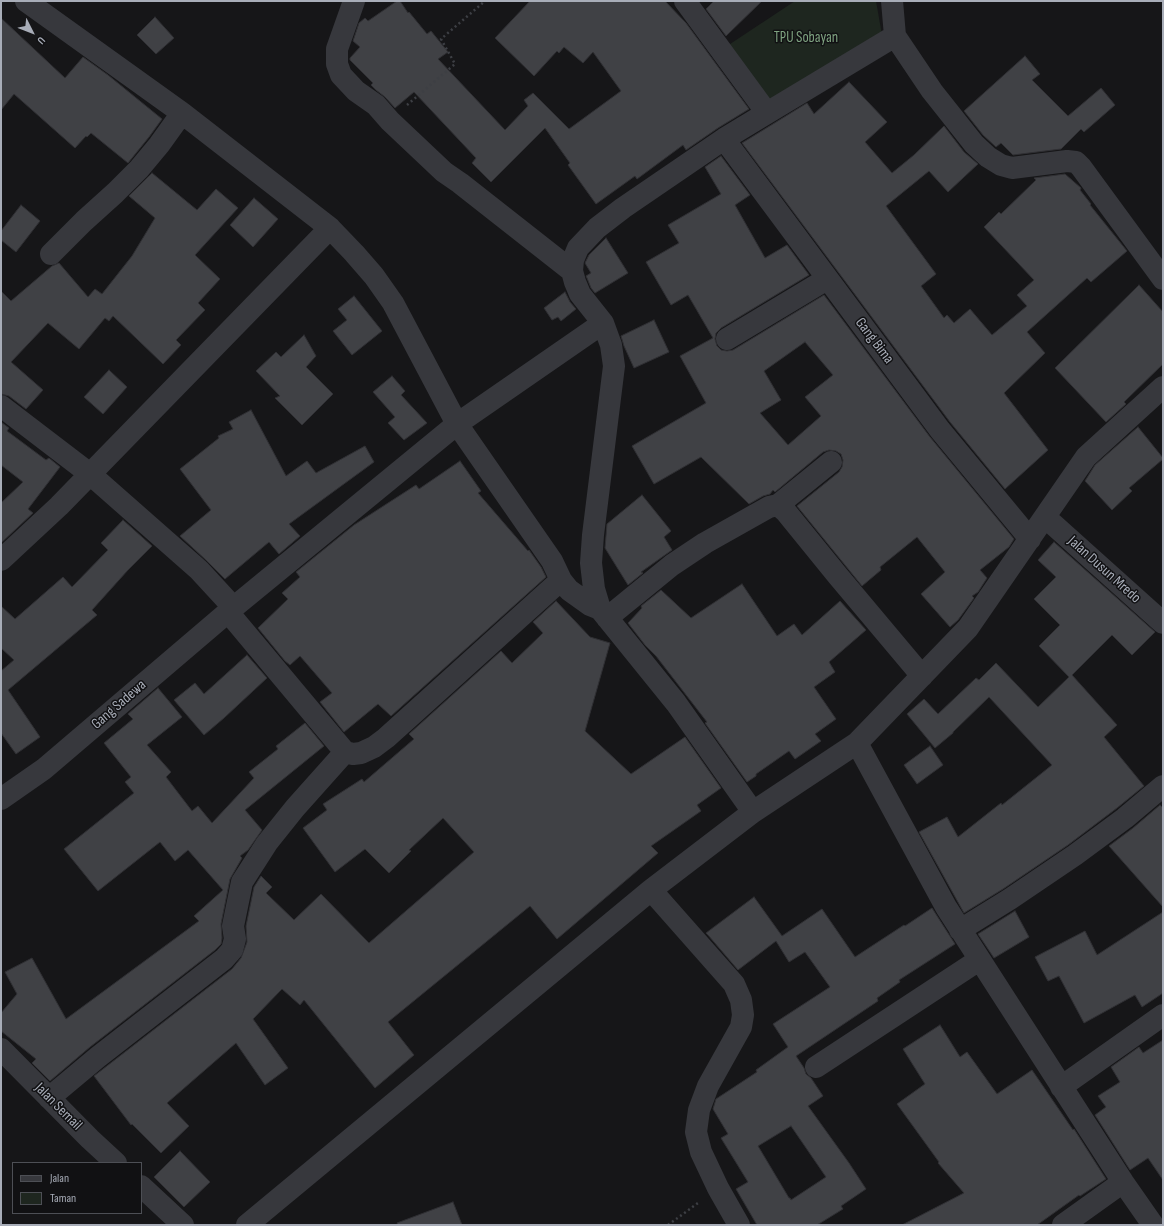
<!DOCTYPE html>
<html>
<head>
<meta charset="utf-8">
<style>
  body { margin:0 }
  #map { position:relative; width:1164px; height:1226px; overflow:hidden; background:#161618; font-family:"Sofia Sans Condensed",sans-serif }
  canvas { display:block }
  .frame { position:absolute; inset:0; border:2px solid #a8adb8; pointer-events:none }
  .legend { position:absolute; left:12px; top:1162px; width:130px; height:52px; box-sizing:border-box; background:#111113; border:1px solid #4d4f55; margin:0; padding:5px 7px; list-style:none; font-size:12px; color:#a8adb8 }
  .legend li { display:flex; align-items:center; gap:8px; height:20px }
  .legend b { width:20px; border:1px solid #4d4f55 }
  .north { position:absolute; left:12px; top:12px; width:40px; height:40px; -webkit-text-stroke:3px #111113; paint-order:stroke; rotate:132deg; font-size:11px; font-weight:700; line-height:16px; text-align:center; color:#a8adb8 }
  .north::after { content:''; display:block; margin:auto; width:14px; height:18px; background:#a8adb8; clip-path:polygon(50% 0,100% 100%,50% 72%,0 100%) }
</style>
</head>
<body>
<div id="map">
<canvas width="1164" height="1226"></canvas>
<div class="frame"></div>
<ul class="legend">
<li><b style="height:5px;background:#37383d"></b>Jalan</li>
<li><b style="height:11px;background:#1e261f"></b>Taman</li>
</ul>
<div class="north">U</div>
</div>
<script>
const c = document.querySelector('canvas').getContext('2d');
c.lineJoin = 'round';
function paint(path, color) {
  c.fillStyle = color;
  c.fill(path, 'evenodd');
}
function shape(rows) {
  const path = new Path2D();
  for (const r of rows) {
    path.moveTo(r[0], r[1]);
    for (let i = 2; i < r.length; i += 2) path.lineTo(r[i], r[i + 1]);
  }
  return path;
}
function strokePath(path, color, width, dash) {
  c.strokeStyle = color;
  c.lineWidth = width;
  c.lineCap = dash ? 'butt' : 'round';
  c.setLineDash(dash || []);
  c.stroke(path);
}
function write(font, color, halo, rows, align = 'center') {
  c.font = font + ' "Sofia Sans Condensed",sans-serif';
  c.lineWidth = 3;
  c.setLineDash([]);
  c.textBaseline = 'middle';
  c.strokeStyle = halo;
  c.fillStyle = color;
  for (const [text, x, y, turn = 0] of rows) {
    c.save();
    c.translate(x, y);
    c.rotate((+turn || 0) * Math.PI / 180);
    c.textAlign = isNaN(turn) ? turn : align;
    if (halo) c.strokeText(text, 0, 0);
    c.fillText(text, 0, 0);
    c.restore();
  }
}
paint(shape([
  [795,1,876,1,882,35,768,105,721,50]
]), '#1e261f');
const building = shape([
  [397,1,400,1,408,13,409,12,427,34,431,31,448,52,438,59,505,130,528,106,524,100,533,93,569,129,621,91,593,52,583,63,564,47,559,53,557,51,534,76,495,38,530,1,665,1,686,23,749,109,718,128,686,150,683,145,637,179,635,176,596,204,568,165,570,163,545,128,491,182,472,163,476,158,414,92,395,108,385,97,376,90,371,85,373,83,350,60,350,58,360,47,353,41,359,23,365,18,368,21,397,1],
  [714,1,762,1,726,36,706,9,714,1],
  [155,17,174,38,156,54,137,35,155,17],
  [1,18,65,78,83,57,108,75,162,119,149,137,128,163,91,133,87,137,86,136,75,148,14,94,1,110,1,18],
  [1025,56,1040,74,1032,80,1068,116,1101,88,1115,105,1084,132,1081,129,1061,149,1013,155,1001,143,996,147,983,135,964,111,1025,56],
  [849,82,887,122,865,142,892,173,914,155,944,126,964,152,978,164,948,192,929,171,886,206,936,274,921,286,944,318,947,315,954,323,970,309,992,335,1027,306,1017,295,1034,280,984,227,999,212,1001,214,1036,180,1034,178,1065,174,1081,188,1080,190,1091,204,1090,205,1127,251,1091,282,1087,278,1027,332,1045,353,1004,393,1048,450,1005,489,950,422,742,143,807,103,814,114,849,82],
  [721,156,750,195,735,205,765,258,787,245,809,275,721,328,716,333,715,339,717,346,721,350,727,351,733,350,824,295,930,437,1014,539,1009,547,980,570,987,578,978,592,972,596,974,598,958,620,950,627,921,594,945,572,917,537,880,567,881,570,862,586,797,506,839,472,842,467,843,460,841,454,836,451,829,450,823,452,775,492,773,490,770,494,763,496,749,504,701,457,654,484,632,446,706,403,680,356,713,338,688,295,671,305,646,262,679,243,668,225,721,194,705,167,721,156],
  [805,342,833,375,805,397,821,416,788,445,760,413,781,400,764,371,805,342],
  [152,173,197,210,216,189,238,208,195,255,220,279,198,303,205,310,176,340,181,345,163,364,113,316,109,321,105,318,79,349,48,323,11,362,43,390,26,409,9,396,1,394,1,291,11,301,52,266,59,263,88,297,95,289,102,294,132,256,155,218,129,196,152,173],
  [254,198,278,219,253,247,230,225,254,198],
  [21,205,40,221,16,252,1,240,1,231,21,205],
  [606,238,628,273,595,293,591,288,587,278,586,276,591,273,585,263,589,255,606,238],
  [1139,285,1163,312,1163,364,1124,402,1126,404,1106,422,1055,368,1139,285],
  [565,292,570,302,576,309,561,321,558,317,552,320,544,308,565,292],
  [354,296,382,331,352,355,333,331,347,320,338,309,354,296],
  [654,320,669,352,634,368,624,346,621,336,654,320],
  [304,335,316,356,306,367,333,394,302,425,275,398,280,396,256,371,276,352,281,357,304,335],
  [109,370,127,387,103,414,84,397,109,370],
  [392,376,405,391,401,395,427,423,404,440,388,423,395,417,373,392,392,376],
  [251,410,286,476,307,461,316,473,365,446,374,462,289,524,300,536,279,554,269,542,225,579,207,561,180,536,211,510,180,469,219,438,218,436,233,429,229,422,251,410],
  [1,422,9,428,7,431,46,460,49,458,60,467,28,509,33,513,1,543,1,503,23,482,1,465,1,422],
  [1138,427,1163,458,1163,459,1129,488,1132,491,1112,510,1085,481,1095,465,1138,427],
  [460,461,481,491,478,493,528,551,529,550,541,567,546,577,391,716,378,704,344,732,320,702,332,693,300,656,290,665,285,661,258,628,288,599,282,593,300,577,296,572,354,525,416,485,419,489,460,461],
  [642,495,671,531,664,537,672,550,641,572,643,573,628,585,605,548,607,524,642,495],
  [123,520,152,546,128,570,92,610,97,615,8,690,40,737,16,754,1,733,1,671,14,660,1,648,1,606,15,619,63,577,72,587,108,550,101,543,123,520],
  [1054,542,1155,632,1132,655,1112,635,1072,675,1117,725,1104,737,1144,786,1117,808,1068,845,1003,889,964,913,919,832,947,817,958,837,1001,803,1002,805,1052,765,989,697,953,732,953,733,935,748,907,714,924,699,938,714,976,678,979,680,996,663,1038,707,1069,677,1039,646,1060,625,1034,599,1056,577,1038,560,1054,542],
  [742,584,777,636,794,624,802,635,840,601,866,630,829,662,835,672,814,687,836,719,815,734,821,741,795,759,789,751,756,774,756,776,747,782,705,723,707,722,656,656,645,645,628,623,642,608,641,606,661,590,691,618,742,584],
  [556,601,590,637,610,643,585,731,631,774,685,737,721,788,697,805,701,811,651,846,658,853,557,939,530,906,388,1022,414,1055,375,1088,304,1000,300,1005,282,989,253,1019,288,1068,265,1085,236,1043,167,1103,189,1126,161,1153,132,1124,131,1125,94,1076,232,969,241,958,247,942,246,926,254,887,261,876,272,887,266,893,294,920,321,894,369,943,474,852,443,818,409,850,411,851,389,873,365,849,335,872,303,828,327,810,323,804,362,779,364,782,414,739,409,734,501,651,512,663,543,633,533,622,556,601],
  [247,655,267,678,224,718,204,735,174,700,195,683,204,694,247,655],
  [158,688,182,717,147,745,171,772,166,777,192,811,198,806,212,823,254,778,249,772,278,749,276,746,305,723,324,746,245,810,262,830,248,850,240,856,242,858,230,879,221,924,222,938,221,944,215,950,90,1047,50,1081,32,1063,36,1059,1,1031,1,1013,17,994,5,972,32,958,66,1019,199,921,194,916,223,890,188,850,175,861,160,842,98,891,64,849,134,793,125,782,131,777,104,743,133,719,128,714,158,688],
  [930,746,943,765,917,784,904,765,930,746],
  [1160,805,1163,808,1163,907,1109,846,1133,828,1160,805],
  [754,897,782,936,822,909,855,957,904,925,905,926,932,908,955,944,899,980,900,982,877,998,878,1001,796,1056,804,1068,806,1074,811,1078,823,1096,808,1106,849,1163,866,1189,841,1206,843,1209,817,1225,757,1225,736,1189,748,1182,721,1138,728,1134,713,1109,716,1099,757,1072,756,1070,788,1047,773,1024,830,987,805,952,789,962,776,941,738,970,708,935,706,933,754,897],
  [791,1126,826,1177,791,1200,790,1198,789,1198,758,1146,791,1126],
  [1015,911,1029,937,994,958,978,934,1015,911],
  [1163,912,1163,993,1142,1007,1135,995,1084,1023,1059,976,1048,981,1035,957,1085,931,1097,955,1163,912],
  [940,1025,960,1057,967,1052,997,1094,1032,1070,1073,1130,1074,1129,1106,1179,1080,1196,1079,1195,1037,1225,902,1225,964,1193,938,1163,939,1162,897,1104,925,1084,903,1049,940,1025],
  [1163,1040,1163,1180,1148,1158,1130,1170,1095,1115,1106,1107,1098,1096,1120,1082,1111,1067,1139,1047,1143,1053,1163,1040],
  [180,1151,210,1182,184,1207,154,1177,180,1151],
  [453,1202,462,1225,398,1225,397,1223,453,1202]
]);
paint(building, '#404145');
strokePath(building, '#303034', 1);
strokePath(shape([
  [407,105,455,64,441,39,485,1],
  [668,1225,698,1203]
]), '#3d3f44', 2.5, [2, 3]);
strokePath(shape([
  [26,1,182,113,330,228,354,253,374,276,393,303,457,424,552,561,561,580,569,590,590,605,600,609,676,703,753,812],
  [354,1,337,49,337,64,341,75,356,91,376,105,390,121,444,172,460,183,572,271],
  [892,1,895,36,932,91,974,144,988,157,1001,165,1012,168,1067,161,1076,162,1081,167,1163,279],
  [767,113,895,36],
  [724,139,940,430,1030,539],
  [51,254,84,221,115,193,139,169,159,145,182,113],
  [727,339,827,279],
  [1,406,90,474,199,570,234,608],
  [778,505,831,462],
  [1045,517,1163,623],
  [1,560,59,506,330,228],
  [600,609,594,589,591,563,593,535,614,366,611,345,603,323,580,294,575,282,572,271,573,260,578,248,597,228,623,208,724,139,767,113,685,1],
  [228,612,345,752,353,754,361,753,374,747,386,738,561,580],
  [607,618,672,565,705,543,769,507,778,505,786,512,838,576,922,676],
  [857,743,946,907,1123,1182,1153,1225],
  [1,799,44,769,228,612,457,424,603,323],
  [651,890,734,984,741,1000,743,1015,741,1027,708,1086,699,1110,696,1132,701,1152,718,1188,739,1225],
  [960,930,1010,899,1075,855,1125,818,1163,786],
  [1,1049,90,1139,116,1163],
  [816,1067,979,960],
  [1061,1087,1163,1015],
  [49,1098,98,1057,224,959,232,950,235,939,233,926,242,882,267,843,295,808,345,752],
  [141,1186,183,1225],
  [247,1225,651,890,753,812,857,743,968,628,1086,457,1163,387],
  [1063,1225,1123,1182]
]), '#37383d', 22);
write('15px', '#7fa381', '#111113', [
  ["TPU Sobayan",806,38]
]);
write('15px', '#a8adb8', '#111113', [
  ["Gang Bima",874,341,53],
  ["Jalan Dusun Mredo",1104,570,42],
  ["Gang Sadewa",119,705,-41],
  ["Jalan Semail",58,1107,45]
]);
</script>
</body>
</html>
